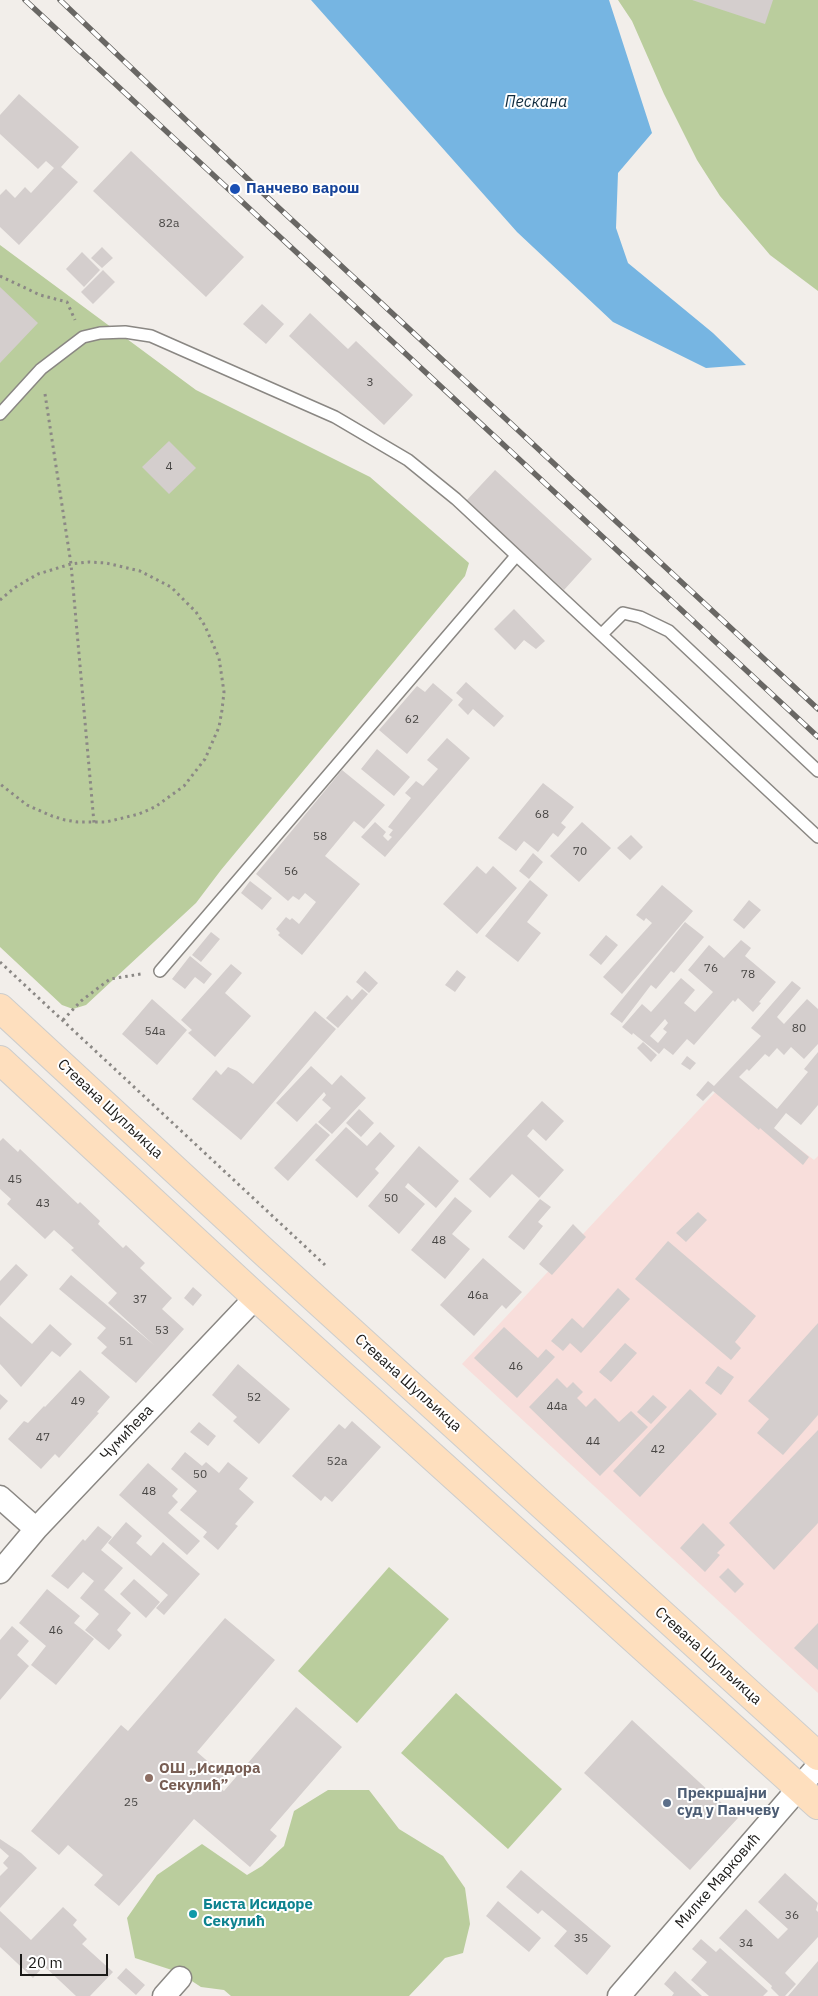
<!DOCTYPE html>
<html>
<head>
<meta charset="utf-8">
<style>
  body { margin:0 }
  #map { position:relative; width:818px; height:1996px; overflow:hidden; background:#f2eeea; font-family:"IBM Plex Sans",sans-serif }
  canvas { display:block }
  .scale { position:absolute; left:20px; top:1954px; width:88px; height:22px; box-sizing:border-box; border:2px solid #1b1a18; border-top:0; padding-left:6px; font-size:15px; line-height:18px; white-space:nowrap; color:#1b1a18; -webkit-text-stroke:4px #fff; paint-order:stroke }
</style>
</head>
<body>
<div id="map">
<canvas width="818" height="1996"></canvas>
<div class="scale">20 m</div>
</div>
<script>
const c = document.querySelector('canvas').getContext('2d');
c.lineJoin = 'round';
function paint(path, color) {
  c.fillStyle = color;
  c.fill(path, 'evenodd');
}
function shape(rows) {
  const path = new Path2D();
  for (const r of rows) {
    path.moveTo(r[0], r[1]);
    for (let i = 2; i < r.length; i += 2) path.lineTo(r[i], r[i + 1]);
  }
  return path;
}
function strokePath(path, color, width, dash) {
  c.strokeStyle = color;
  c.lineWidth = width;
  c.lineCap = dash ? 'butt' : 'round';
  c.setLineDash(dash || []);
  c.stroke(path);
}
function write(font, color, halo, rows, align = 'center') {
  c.font = font + ' "IBM Plex Sans",sans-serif';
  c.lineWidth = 4;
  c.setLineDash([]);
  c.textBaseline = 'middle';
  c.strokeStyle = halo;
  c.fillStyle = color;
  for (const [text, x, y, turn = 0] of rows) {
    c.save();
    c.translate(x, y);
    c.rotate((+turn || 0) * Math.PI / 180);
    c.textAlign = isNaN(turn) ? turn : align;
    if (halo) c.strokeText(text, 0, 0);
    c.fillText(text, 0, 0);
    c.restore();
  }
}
paint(shape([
  [720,1087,814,1160,818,1156,818,1693,462,1364]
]), '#f8dedb');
paint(shape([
  [618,0,818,0,818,291,770,255,720,196,697,160,664,94,632,21],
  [0,245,196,390,370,477,469,563,465,576,221,870,196,903,86,1005,73,1009,62,1005,0,947],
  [389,1567,449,1619,357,1723,298,1671],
  [456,1693,562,1789,508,1849,401,1753],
  [328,1790,369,1790,399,1829,443,1856,465,1888,470,1924,463,1953,445,1958,409,1996,231,1996,224,1990,201,1987,178,1972,135,1958,127,1918,157,1875,202,1844,247,1875,262,1866,284,1846,294,1811]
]), '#bacd9d');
paint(shape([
  [311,0,609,0,652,133,618,173,616,228,628,263,713,333,746,365,706,368,613,322,517,232]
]), '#76b5e2');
paint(shape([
  [692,0,773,0,765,24],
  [19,94,79,147,61,167,78,182,19,245,0,227,0,195,6,189,15,198,25,187,31,193,54,168,46,161,38,169,0,134,0,115],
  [131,151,244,257,206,297,93,191],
  [102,247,113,258,102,268,91,258],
  [82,252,100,270,84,287,66,269],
  [103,270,115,282,93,304,81,292],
  [0,287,38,323,0,363],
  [262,304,284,324,266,344,243,324],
  [310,313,348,349,356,341,413,395,384,425,289,336],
  [169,441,196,468,169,494,142,467],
  [495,470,592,559,564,590,466,501],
  [514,609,545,641,536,649,524,640,515,650,494,629],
  [466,682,504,716,494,727,473,709,468,715,458,705,463,699,456,693],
  [433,683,453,700,407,754,379,730,417,686,425,692],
  [447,738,470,758,385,857,361,837,375,822,386,832,383,836,388,841,392,837,389,835,393,830,388,827,411,798,405,793,416,781,423,786,438,769,427,760],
  [377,749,410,777,394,796,361,769],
  [342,770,385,805,364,829,354,821,325,856,360,884,302,955,278,935,280,933,276,929,286,917,290,920,292,918,299,924,316,902,305,893,299,900,293,896,288,901,256,874],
  [543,783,574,807,561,823,566,827,558,837,553,833,538,852,524,841,516,851,498,838],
  [582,822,611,848,579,882,550,856],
  [631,835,643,847,630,860,617,848],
  [533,853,543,862,529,879,519,871],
  [477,866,486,874,493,866,517,888,477,934,443,904],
  [530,880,548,895,527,922,541,933,518,962,485,936],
  [250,881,272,898,262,910,241,893],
  [662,885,693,911,622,994,603,977,652,923,646,918,644,921,636,915],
  [749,900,761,910,744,929,733,920],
  [685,922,704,937,674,973,671,971,656,989,651,985,622,1023,610,1014],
  [211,932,220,939,201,962,192,955],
  [606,935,618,945,601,965,589,955],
  [741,940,751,948,745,956,776,982,759,1002,761,1003,753,1012,738,998,735,1002,733,1000,694,1045,687,1039,673,1055,664,1048,659,1054,633,1033,632,1035,622,1027,642,1004,651,1012,681,978,695,990,684,1003,695,1012,713,992,688,970,709,945,724,958],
  [665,1019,668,1023,663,1029,667,1032,658,1043,650,1036],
  [190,956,212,974,204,984,195,977,185,989,172,979],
  [231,964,242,973,225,993,251,1016,215,1057,188,1033,192,1030,181,1020],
  [457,970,466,977,455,992,445,985],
  [365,971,378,983,369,993,356,982],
  [792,981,801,988,777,1017,784,1024,807,999,818,1009,818,1044,804,1059,791,1047,784,1055,777,1048,769,1057,765,1054,749,1071,747,1069,739,1077,777,1109,808,1072,804,1069,818,1052,818,1105,801,1125,786,1113,774,1128,809,1157,803,1165,760,1128,759,1130,713,1091,703,1101,696,1095,708,1081,714,1086,761,1036,751,1028],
  [362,989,368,994,338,1028,326,1018,347,995,352,1000],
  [152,999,187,1030,157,1065,122,1034],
  [315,1011,336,1029,241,1140,192,1099,216,1070,221,1075,228,1067,237,1071,253,1084],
  [643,1042,657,1055,651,1062,637,1048],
  [687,1056,696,1063,690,1070,681,1064],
  [311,1066,332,1085,341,1075,366,1098,332,1134,318,1122,331,1108,322,1100,326,1095,324,1092,297,1122,276,1103],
  [542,1101,564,1121,546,1141,533,1129,527,1136,564,1170,539,1198,512,1174,490,1198,469,1179],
  [359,1109,374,1123,361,1137,346,1123],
  [316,1123,330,1135,288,1181,274,1168],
  [346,1127,367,1146,380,1132,395,1146,375,1169,379,1173,357,1198,315,1160],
  [3,1138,18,1152,20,1149,78,1204,80,1202,100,1221,98,1224,123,1248,126,1245,145,1263,140,1268,172,1298,162,1309,184,1329,136,1383,101,1353,107,1347,97,1338,106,1328,59,1289,71,1275,154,1345,108,1303,117,1293,71,1250,74,1248,54,1230,45,1239,7,1204,11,1199,0,1189,0,1141],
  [419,1146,459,1181,436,1208,408,1183,405,1187,425,1204,399,1234,368,1206],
  [455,1197,472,1211,452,1234,470,1249,445,1279,411,1250],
  [540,1199,551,1207,538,1222,543,1226,524,1250,508,1237],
  [698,1212,707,1220,686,1242,676,1233],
  [573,1224,586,1237,552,1275,539,1264],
  [668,1241,756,1316,735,1342,741,1348,731,1360,635,1279],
  [483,1258,522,1292,506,1309,502,1305,474,1336,440,1305],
  [16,1264,28,1275,0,1306,0,1281],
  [193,1287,202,1295,193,1306,184,1298],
  [618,1288,630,1299,581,1353,570,1343,563,1351,551,1341,572,1318,583,1328],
  [0,1316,32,1344,50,1324,72,1344,60,1357,52,1351,21,1387,0,1364],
  [818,1323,818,1415,783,1455,757,1433,769,1419,748,1401],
  [504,1327,538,1358,546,1349,555,1357,517,1398,474,1358],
  [625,1343,637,1353,611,1382,599,1372],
  [238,1364,290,1409,259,1444,233,1421,237,1417,212,1395],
  [718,1366,734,1377,721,1395,705,1383],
  [80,1370,110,1397,97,1412,99,1413,59,1458,55,1454,41,1469,8,1439,24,1421,28,1423,44,1406,45,1407],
  [557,1378,567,1388,573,1382,583,1392,577,1398,586,1407,595,1398,619,1422,631,1411,648,1427,600,1476,529,1407],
  [690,1389,717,1414,640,1497,613,1471],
  [0,1394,8,1401,0,1410],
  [653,1395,667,1407,651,1424,637,1412],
  [352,1421,381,1447,332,1502,325,1496,321,1501,292,1476,339,1424,345,1429],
  [199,1422,216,1436,208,1446,190,1432],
  [818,1430,818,1523,774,1570,729,1523],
  [185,1452,202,1466,206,1462,219,1473,228,1462,248,1478,239,1489,254,1502,235,1524,238,1526,218,1550,203,1537,207,1532,180,1510,197,1491,171,1469],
  [148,1463,178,1489,172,1496,178,1502,168,1513,200,1541,187,1555,119,1495],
  [126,1522,142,1536,136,1543,151,1556,163,1542,200,1574,164,1615,156,1608,168,1595,108,1543],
  [703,1523,725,1545,717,1553,720,1555,705,1572,680,1548],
  [98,1526,112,1537,101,1550,123,1568,104,1590,131,1613,117,1630,122,1635,109,1650,85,1630,99,1614,80,1598,94,1581,83,1572,68,1589,51,1576,83,1539,85,1541],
  [728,1568,744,1584,735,1593,719,1577],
  [134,1579,160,1602,146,1618,120,1594],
  [47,1589,80,1616,74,1623,94,1639,56,1685,31,1665,46,1646,19,1623],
  [225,1618,275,1660,197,1752,228,1779,220,1788,224,1791,296,1707,342,1747,270,1830,277,1836,250,1867,194,1819,119,1906,94,1885,103,1875,68,1845,59,1855,31,1831,121,1725,128,1731],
  [818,1623,818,1670,794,1648],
  [12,1626,29,1641,17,1655,29,1666,0,1700,0,1640],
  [632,1720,738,1818,690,1870,584,1773],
  [0,1839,21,1853,37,1868,0,1908,0,1876,8,1868,3,1863,9,1856,0,1848],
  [521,1870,611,1946,587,1975,554,1946,567,1931,542,1910,538,1914,506,1887],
  [785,1873,818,1903,816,1910,818,1912,818,1937,785,1973,796,1984,785,1996,779,1996,771,1988,772,1986,719,1938,746,1909,778,1939,788,1929,758,1902],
  [498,1901,541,1938,529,1952,486,1916],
  [63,1907,77,1920,73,1925,87,1939,82,1944,113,1972,90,1996,76,1996,44,1966,33,1978,0,1947,0,1911,31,1940],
  [701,1939,716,1952,720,1948,768,1991,763,1996,709,1996,691,1980,707,1962,692,1949],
  [818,1961,818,1996,788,1996],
  [126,1968,145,1985,136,1995,117,1978],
  [675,1971,702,1996,672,1996,674,1993,664,1984]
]), '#d4cecd');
const service = shape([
  [0,414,41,369,83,337,100,333,125,332,151,336,335,417,408,460,456,499,818,837],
  [602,634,623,613,640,617,669,631,818,771],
  [160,971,516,556]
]);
const minor = shape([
  [0,1497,36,1529],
  [0,1572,36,1529,256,1297],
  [164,1996,180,1978],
  [619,1996,818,1766]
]);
const primary = shape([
  [0,1008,264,1252,818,1756],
  [0,1060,256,1297,818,1805]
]);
strokePath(service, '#8a8783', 14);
strokePath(minor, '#8a8783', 25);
strokePath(primary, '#cdcdcc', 30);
strokePath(shape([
  [0,276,40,295,67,302,75,320],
  [45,394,71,564,94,823],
  [0,600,14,588,38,574,71,564,89,562,106,563,140,571,171,587,196,612,205,626,219,658,224,692,222,710,219,727,205,759,184,786,155,807,139,814,106,822,78,822,65,820,52,816,27,805,0,784],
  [0,962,325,1265],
  [63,1020,81,1001,110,979,141,974]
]), '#8b8885', 3, [2.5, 4]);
strokePath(service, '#fff', 11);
strokePath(minor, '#fff', 22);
strokePath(primary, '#fedfbe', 28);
const rail = shape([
  [25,0,818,737],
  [60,0,251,182,818,709]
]);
strokePath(rail, '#696764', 5.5);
strokePath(rail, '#fff', 4, [11]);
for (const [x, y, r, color] of [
  [235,189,6,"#1a4fb4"],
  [149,1778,5,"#8d6e63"],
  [667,1803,5,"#5c6f8a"],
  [193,1914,5,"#0f9aa8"]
]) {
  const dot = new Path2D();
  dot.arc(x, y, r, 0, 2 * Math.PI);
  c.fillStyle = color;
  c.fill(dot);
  strokePath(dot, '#fff', 2);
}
write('12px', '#494745', null, [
  ["82a",169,224],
  ["3",370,383],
  ["4",169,467],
  ["62",412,720],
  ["68",542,815],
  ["58",320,837],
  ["70",580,852],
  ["56",291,872],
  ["76",711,969],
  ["78",748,975],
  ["80",799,1029],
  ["54a",155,1032],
  ["45",15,1180],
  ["50",391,1199],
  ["43",43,1204],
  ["48",439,1241],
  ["46a",478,1296],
  ["37",140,1300],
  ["53",162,1331],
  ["51",126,1342],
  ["46",516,1367],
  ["52",254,1398],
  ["49",78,1402],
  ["44a",557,1407],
  ["47",43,1438],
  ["44",593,1442],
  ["42",658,1450],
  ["52a",337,1462],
  ["50",200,1475],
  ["48",149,1492],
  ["46",56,1631],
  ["25",131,1803],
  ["36",792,1916],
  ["35",581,1939],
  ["34",746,1944]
]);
write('bold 15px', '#164399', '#fff', [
  ["Панчево варош",246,189]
], 'left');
write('15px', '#1b1a18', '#fff', [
  ["Стевана Шупљикца",110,1109,43],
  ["Стевана Шупљикца",408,1383,42],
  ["Чумићева",127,1433,-47],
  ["Стевана Шупљикца",708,1656,42],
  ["Милке Марковић",718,1881,-49]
]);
write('bold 15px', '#785e54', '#fff', [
  ["ОШ „Исидора",159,1769],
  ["Секулић”",159,1786]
], 'left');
write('bold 15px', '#4e5e75', '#fff', [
  ["Прекршајни",677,1794],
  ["суд у Панчеву",677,1811]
], 'left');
write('bold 15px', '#0d838f', '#fff', [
  ["Биста Исидоре",203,1905],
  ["Секулић",203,1922]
], 'left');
write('italic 16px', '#102c3f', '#fff', [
  ["Пескана",536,102]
]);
</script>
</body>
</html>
